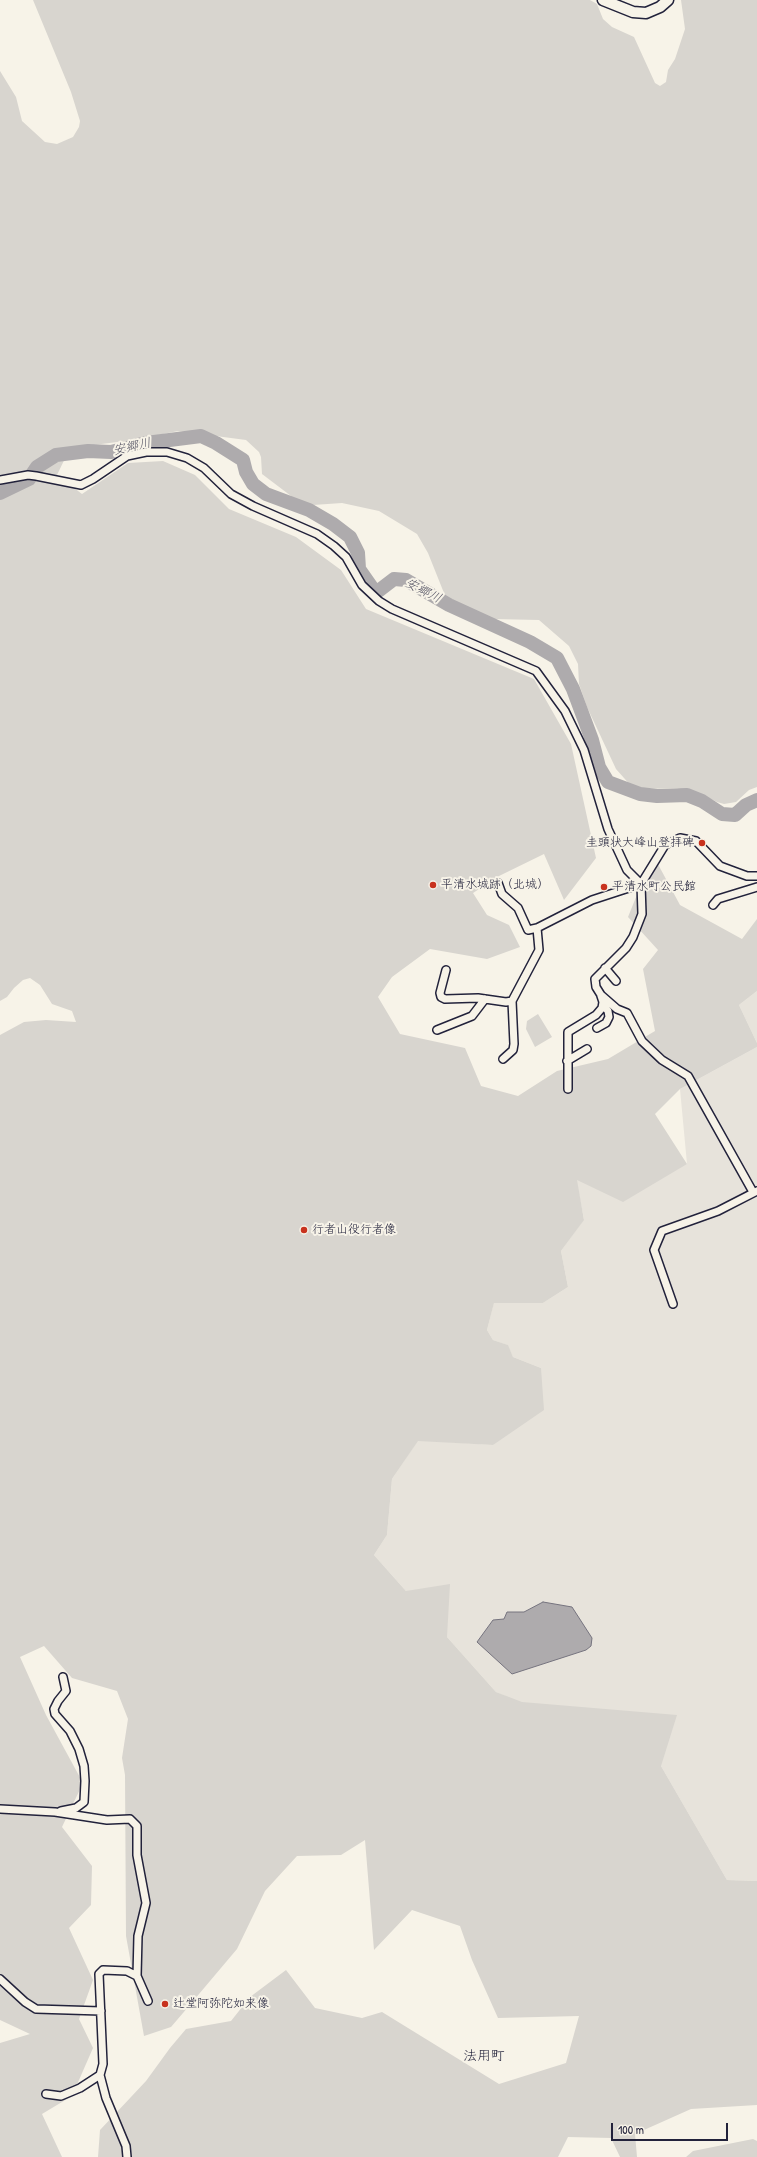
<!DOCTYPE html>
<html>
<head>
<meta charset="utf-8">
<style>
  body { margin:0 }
  #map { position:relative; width:757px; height:2157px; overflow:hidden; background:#f7f3e8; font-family:"Patrick Hand",sans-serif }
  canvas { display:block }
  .scale { position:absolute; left:611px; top:2123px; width:117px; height:18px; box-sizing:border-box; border:2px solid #22223b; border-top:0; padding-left:5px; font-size:12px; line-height:14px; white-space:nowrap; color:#22223b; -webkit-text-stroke:3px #f7f3e8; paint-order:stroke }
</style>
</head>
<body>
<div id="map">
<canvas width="757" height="2157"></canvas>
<div class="scale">100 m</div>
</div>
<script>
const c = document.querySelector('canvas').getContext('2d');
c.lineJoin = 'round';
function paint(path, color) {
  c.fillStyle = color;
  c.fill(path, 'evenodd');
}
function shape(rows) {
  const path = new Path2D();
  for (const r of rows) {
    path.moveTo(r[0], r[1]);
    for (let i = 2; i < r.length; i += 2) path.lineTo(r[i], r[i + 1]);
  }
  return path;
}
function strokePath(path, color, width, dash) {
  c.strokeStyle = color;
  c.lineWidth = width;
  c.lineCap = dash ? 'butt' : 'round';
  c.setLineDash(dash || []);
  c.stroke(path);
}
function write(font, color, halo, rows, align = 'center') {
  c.font = font + ' "Patrick Hand","Klee One",sans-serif';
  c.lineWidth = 4;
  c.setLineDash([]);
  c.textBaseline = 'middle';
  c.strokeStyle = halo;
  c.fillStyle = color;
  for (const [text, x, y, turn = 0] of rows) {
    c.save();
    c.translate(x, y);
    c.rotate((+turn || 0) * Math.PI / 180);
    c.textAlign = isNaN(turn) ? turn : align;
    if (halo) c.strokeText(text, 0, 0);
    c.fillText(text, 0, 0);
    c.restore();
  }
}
paint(shape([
  [757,991,757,1043,739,1005],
  [757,1047,757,1881,727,1880,661,1766,496,1692,374,1555,387,1535,392,1479,418,1440,493,1445,541,1368,513,1357,507,1345,493,1340,487,1330,494,1302,543,1303,568,1287,561,1251,584,1219,576,1180,687,1164,680,1089]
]), '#e7e3db');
paint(shape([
  [33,0,590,0,597,4,603,19,612,27,634,37,655,83,660,86,666,82,668,70,675,59,685,29,681,0,757,0,757,787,749,790,736,802,724,804,717,802,701,794,677,788,644,789,632,787,616,769,587,707,579,684,578,664,569,646,539,620,492,619,446,598,428,553,417,534,379,511,342,503,313,505,295,499,262,474,261,457,259,452,246,440,178,431,133,440,70,448,57,475,82,494,128,463,163,461,195,475,229,509,296,537,341,570,366,609,534,679,571,744,596,858,564,900,544,854,499,876,473,893,487,915,509,925,520,947,487,959,430,949,392,977,378,997,400,1034,465,1048,481,1086,518,1096,557,1071,608,1059,655,1031,643,969,658,950,628,917,653,855,680,905,742,939,757,919,757,991,739,1005,757,1043,757,1047,680,1089,655,1114,687,1164,623,1202,577,1180,584,1220,561,1251,568,1287,543,1303,494,1303,487,1330,493,1340,508,1345,513,1357,541,1368,544,1410,493,1445,418,1441,392,1479,387,1535,374,1555,406,1591,450,1584,447,1637,496,1692,522,1702,677,1715,661,1766,727,1880,757,1881,757,2105,691,2109,635,2134,637,2157,620,2157,611,2138,568,2137,558,2157,98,2157,100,2130,146,2081,170,2048,186,2029,231,2021,250,1997,286,1970,315,2008,362,2018,382,2012,499,2084,566,2063,579,2016,498,2018,472,1960,460,1926,412,1910,374,1950,365,1840,341,1855,297,1856,265,1891,237,1949,183,2013,171,2027,144,2036,126,1936,125,1775,122,1758,128,1719,117,1691,72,1678,44,1646,20,1657,46,1715,83,1783,62,1827,92,1866,91,1905,69,1928,93,1980,79,2019,93,2048,72,2096,42,2114,62,2157,0,2157,0,2043,30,2034,0,2020,0,1035,24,1022,46,1020,76,1022,72,1011,52,1004,40,985,30,978,23,980,14,988,7,997,0,1001,0,71,16,97,22,121,45,142,57,144,73,137,79,127,80,121,71,92],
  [538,1014,552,1037,535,1047,526,1029,527,1021],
  [753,2139,757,2141,757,2157,686,2157,693,2151]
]), '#d8d5cf');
const water = shape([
  [543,1602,572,1607,592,1638,591,1646,586,1650,512,1674,477,1642,493,1620,504,1619,507,1612,524,1612,543,1602]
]);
paint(water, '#aeabad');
strokePath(water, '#76747f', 1);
strokePath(shape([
  [0,493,29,479,37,467,56,455,88,451,111,452,146,443,201,436,216,443,243,460,246,472,253,484,266,494,309,510,333,524,350,537,358,553,359,569,373,589,377,592,394,579,406,580,449,605,530,642,557,658,573,689,592,740,599,767,608,782,640,794,657,796,687,795,702,801,722,814,735,815,746,805,757,800]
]), '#aeabad', 14);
const street = shape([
  [0,480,28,475,36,476,81,485,93,479,127,456,146,452,167,452,187,458,204,468,231,494,253,506,317,534,334,546,346,557,362,585,379,601,392,609,536,671,565,711,584,750,608,829,627,870,641,884],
  [498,883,502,894,518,908,528,930,537,928],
  [713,905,718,899,757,887],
  [605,968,616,981],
  [446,970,440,993,441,997,445,999,478,998,506,1002,512,1001,539,950,537,928,592,900,641,884],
  [597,1028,606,1023,609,1017,608,1011,603,1005],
  [437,1030,472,1016,485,999],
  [503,1059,513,1050,514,1044,512,1001],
  [567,1061,587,1049],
  [568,1089,568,1032,596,1015,602,1008,603,1002,601,996],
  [753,1192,688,1076,662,1060,642,1041,627,1013,617,1009,601,995,596,987,595,979,626,948,633,937,642,914,641,884,665,845,680,838,696,841,720,866,747,876,757,876],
  [673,1304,654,1250,662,1231,718,1211,757,1191],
  [0,1809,55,1812,107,1820,130,1819,137,1826,137,1855,146,1903,138,1936,137,1976,148,2001],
  [61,1811,76,1808,84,1802,85,1781,84,1766,79,1749,70,1731,55,1714,54,1709,58,1701,66,1691,63,1677],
  [0,1979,25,2002,36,2009,101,2011],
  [46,2094,61,2096,80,2088,100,2075],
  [127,2157,126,2146,106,2098,100,2075,103,2064,99,1974,103,1970,127,1971,137,1976]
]);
const secondary = shape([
  [603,0,633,12,646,13,660,7,668,0]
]);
strokePath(street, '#22223b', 10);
strokePath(secondary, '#22223b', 13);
strokePath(street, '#f7f3e8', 7);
strokePath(secondary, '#f7f3e8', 10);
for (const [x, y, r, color] of [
  [702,843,4,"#c8321e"],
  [433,885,4,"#c8321e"],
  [604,887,4,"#c8321e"],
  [304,1230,4,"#c8321e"],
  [165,2004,4,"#c8321e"]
]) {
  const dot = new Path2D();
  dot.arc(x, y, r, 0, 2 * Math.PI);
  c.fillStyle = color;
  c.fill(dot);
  strokePath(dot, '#f7f3e8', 1.5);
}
write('12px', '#22223b', '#f7f3e8', [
  ["圭頭状大峰山登拝碑",694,843,"right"],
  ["平清水城跡（北城）",441,885],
  ["平清水町公民館",612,887],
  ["行者山役行者像",312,1230],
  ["辻堂阿弥陀如来像",173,2004]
], 'left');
write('italic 13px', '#535263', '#f7f3e8', [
  ["安郷川",132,447,-12],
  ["安郷川",423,591,27]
]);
write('14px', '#22223b', '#f7f3e8', [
  ["法用町",484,2056]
]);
</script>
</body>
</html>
